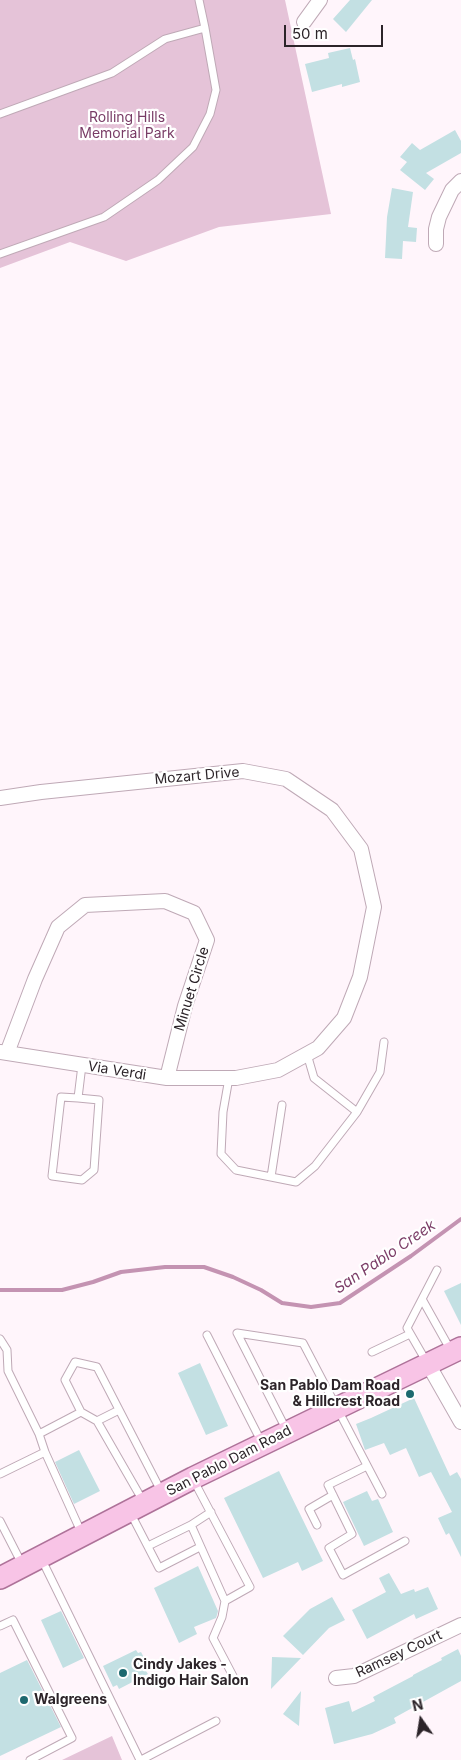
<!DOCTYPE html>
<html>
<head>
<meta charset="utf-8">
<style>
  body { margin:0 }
  #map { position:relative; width:461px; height:1760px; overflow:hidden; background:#fff5fb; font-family:Inter,sans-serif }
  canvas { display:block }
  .north { position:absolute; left:396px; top:1695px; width:50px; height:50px; -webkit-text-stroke:4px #fff; paint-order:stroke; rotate:347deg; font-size:14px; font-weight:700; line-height:20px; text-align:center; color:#2c2429 }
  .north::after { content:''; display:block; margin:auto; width:18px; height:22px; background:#2c2429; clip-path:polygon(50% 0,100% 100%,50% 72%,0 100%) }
  .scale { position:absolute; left:284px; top:25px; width:99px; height:22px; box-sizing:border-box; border:2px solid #2c2429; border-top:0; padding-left:6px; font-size:15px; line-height:18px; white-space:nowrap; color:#2c2429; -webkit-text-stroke:4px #fff; paint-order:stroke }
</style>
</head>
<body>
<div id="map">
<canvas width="461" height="1760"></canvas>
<div class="north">N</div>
<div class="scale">50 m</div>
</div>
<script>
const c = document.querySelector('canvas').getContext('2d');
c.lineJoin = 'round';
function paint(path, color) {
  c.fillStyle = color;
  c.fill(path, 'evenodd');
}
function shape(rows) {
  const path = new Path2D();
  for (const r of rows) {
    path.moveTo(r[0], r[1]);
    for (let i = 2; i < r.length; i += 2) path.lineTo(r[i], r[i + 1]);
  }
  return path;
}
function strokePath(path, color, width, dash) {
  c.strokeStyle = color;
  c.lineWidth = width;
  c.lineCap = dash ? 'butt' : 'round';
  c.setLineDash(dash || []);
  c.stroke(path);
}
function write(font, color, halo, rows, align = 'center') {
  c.font = font + ' Inter,sans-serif';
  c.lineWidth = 4.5;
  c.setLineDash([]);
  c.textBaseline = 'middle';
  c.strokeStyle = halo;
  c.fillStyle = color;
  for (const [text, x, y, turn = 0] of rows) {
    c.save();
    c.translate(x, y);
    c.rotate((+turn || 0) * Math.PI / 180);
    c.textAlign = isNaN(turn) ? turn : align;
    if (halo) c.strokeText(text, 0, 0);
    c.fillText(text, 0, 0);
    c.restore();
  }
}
paint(shape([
  [0,0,285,0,331,214,219,227,126,261,70,242,0,268],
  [112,1736,122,1760,62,1760]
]), '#e5c3d8');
strokePath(shape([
  [0,1290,62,1290,93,1282,121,1272,165,1267,204,1267,233,1277,261,1290,282,1303,311,1307,340,1303,411,1256,461,1219]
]), '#c493b2', 4);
paint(shape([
  [350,0,372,0,346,32,333,19],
  [350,48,353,60,355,59,360,82,342,87,342,84,312,92,305,64,329,58,328,53],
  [455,130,461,141,461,153,426,173,434,179,425,190,400,170,407,162,400,157,412,143,420,150],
  [392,188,413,192,408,227,417,228,416,242,403,241,402,259,385,258,387,217],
  [461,1283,461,1325,444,1291],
  [200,1363,228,1426,206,1435,178,1373],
  [414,1398,450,1476,457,1472,461,1479,461,1557,449,1533,446,1535,438,1518,452,1512,431,1472,419,1477,406,1448,390,1455,384,1443,365,1450,356,1424,371,1418],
  [79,1450,100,1491,74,1504,55,1462],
  [279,1471,323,1561,302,1571,298,1562,263,1578,224,1498],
  [367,1491,372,1501,378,1499,393,1532,364,1546,343,1502],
  [198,1566,218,1611,217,1615,216,1618,194,1627,197,1634,179,1643,154,1588],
  [389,1573,401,1594,414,1589,415,1592,428,1587,438,1609,416,1619,414,1614,367,1639,352,1610,386,1592,379,1578],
  [332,1597,345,1620,329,1628,303,1655,283,1636,310,1609],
  [61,1611,84,1658,63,1668,41,1620],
  [458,1649,461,1656,461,1681,394,1718,396,1723,372,1734,334,1744,325,1708,349,1701,352,1712,375,1701,373,1697,413,1676,413,1675,442,1660,441,1658],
  [136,1650,138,1653,141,1652,150,1669,146,1671,148,1674,119,1689,117,1685,113,1687,103,1666],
  [272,1657,301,1658,271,1689],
  [27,1660,61,1727,0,1756,0,1673],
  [301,1691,299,1726,283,1714]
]), '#c3e0e3');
const lane = shape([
  [199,0,205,28],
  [0,114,112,73,165,39,205,28,216,90,210,114,193,147,158,180,104,217,0,254],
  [307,1054,314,1078,357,1112,380,1072,384,1042],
  [229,1078,223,1112,221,1154,236,1170,296,1182,315,1166,357,1112],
  [78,1098,99,1100,94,1170,82,1180,52,1176,61,1097,78,1098,82,1065],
  [271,1177,282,1105],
  [422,1299,437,1270],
  [207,1335,261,1441],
  [0,1339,7,1350,8,1371,39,1434,45,1452],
  [372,1352,410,1334],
  [426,1361,407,1328,422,1299,450,1349],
  [97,1421,119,1410],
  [286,1429,237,1333,303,1343,382,1494],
  [39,1434,81,1412],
  [367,1466,328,1485,352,1534,329,1548,343,1575,405,1541],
  [0,1474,45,1452,82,1534],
  [194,1481,250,1587,225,1601,191,1525,211,1512],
  [143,1501,97,1421,81,1412,65,1380,75,1362,97,1367,161,1491],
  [131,1514,159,1568,200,1547],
  [0,1521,22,1564],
  [317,1525,309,1509,333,1495],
  [148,1546,191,1525],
  [42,1560,140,1760],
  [225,1601,222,1617,213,1638,233,1676],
  [0,1626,13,1620,72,1738,30,1760],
  [141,1760,216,1721]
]);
const street = shape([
  [304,22,320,0],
  [436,244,436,229,439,217,452,190,461,181],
  [0,798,41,792,243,771,286,779,332,810,361,849,374,907,360,977,344,1018,318,1048,278,1070,236,1078,167,1078,0,1052],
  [7,1053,35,979,58,927,85,905,165,901,194,913,207,940,185,1006,167,1078],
  [428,1364,461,1422],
  [336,1678,354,1676,461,1625]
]);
const primary = shape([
  [0,1578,193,1478,461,1348]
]);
strokePath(lane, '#bfa9b6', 9);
strokePath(street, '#bfa9b6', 16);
strokePath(primary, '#ae7299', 24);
strokePath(lane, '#fff', 7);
strokePath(street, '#fff', 14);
strokePath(primary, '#f8c4e6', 21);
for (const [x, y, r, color] of [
  [410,1394,5,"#1d696f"],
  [123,1673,5,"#1d696f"],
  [24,1700,5,"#1d696f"]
]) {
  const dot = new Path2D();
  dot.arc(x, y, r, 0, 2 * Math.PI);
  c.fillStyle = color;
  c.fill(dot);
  strokePath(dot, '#fff', 2);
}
write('14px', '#793c66', '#fff', [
  ["Rolling Hills",127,118],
  ["Memorial Park",127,134]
]);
write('14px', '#2c2429', '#fff', [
  ["Mozart Drive",197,776,-5],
  ["Minuet Circle",192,989,-73],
  ["Via Verdi",117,1071,9],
  ["San Pablo Dam Road",229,1461,-27],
  ["Ramsey Court",399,1654,-25]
]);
write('bold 14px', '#2c2429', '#fff', [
  ["San Pablo Dam Road",400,1386,"right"],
  ["& Hillcrest Road",400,1402,"right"],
  ["Cindy Jakes -",133,1665],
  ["Indigo Hair Salon",133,1681],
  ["Walgreens",34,1700]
], 'left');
write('italic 15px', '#7c3e68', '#fff', [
  ["San Pablo Creek",385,1257,-34]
]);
</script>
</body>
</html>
